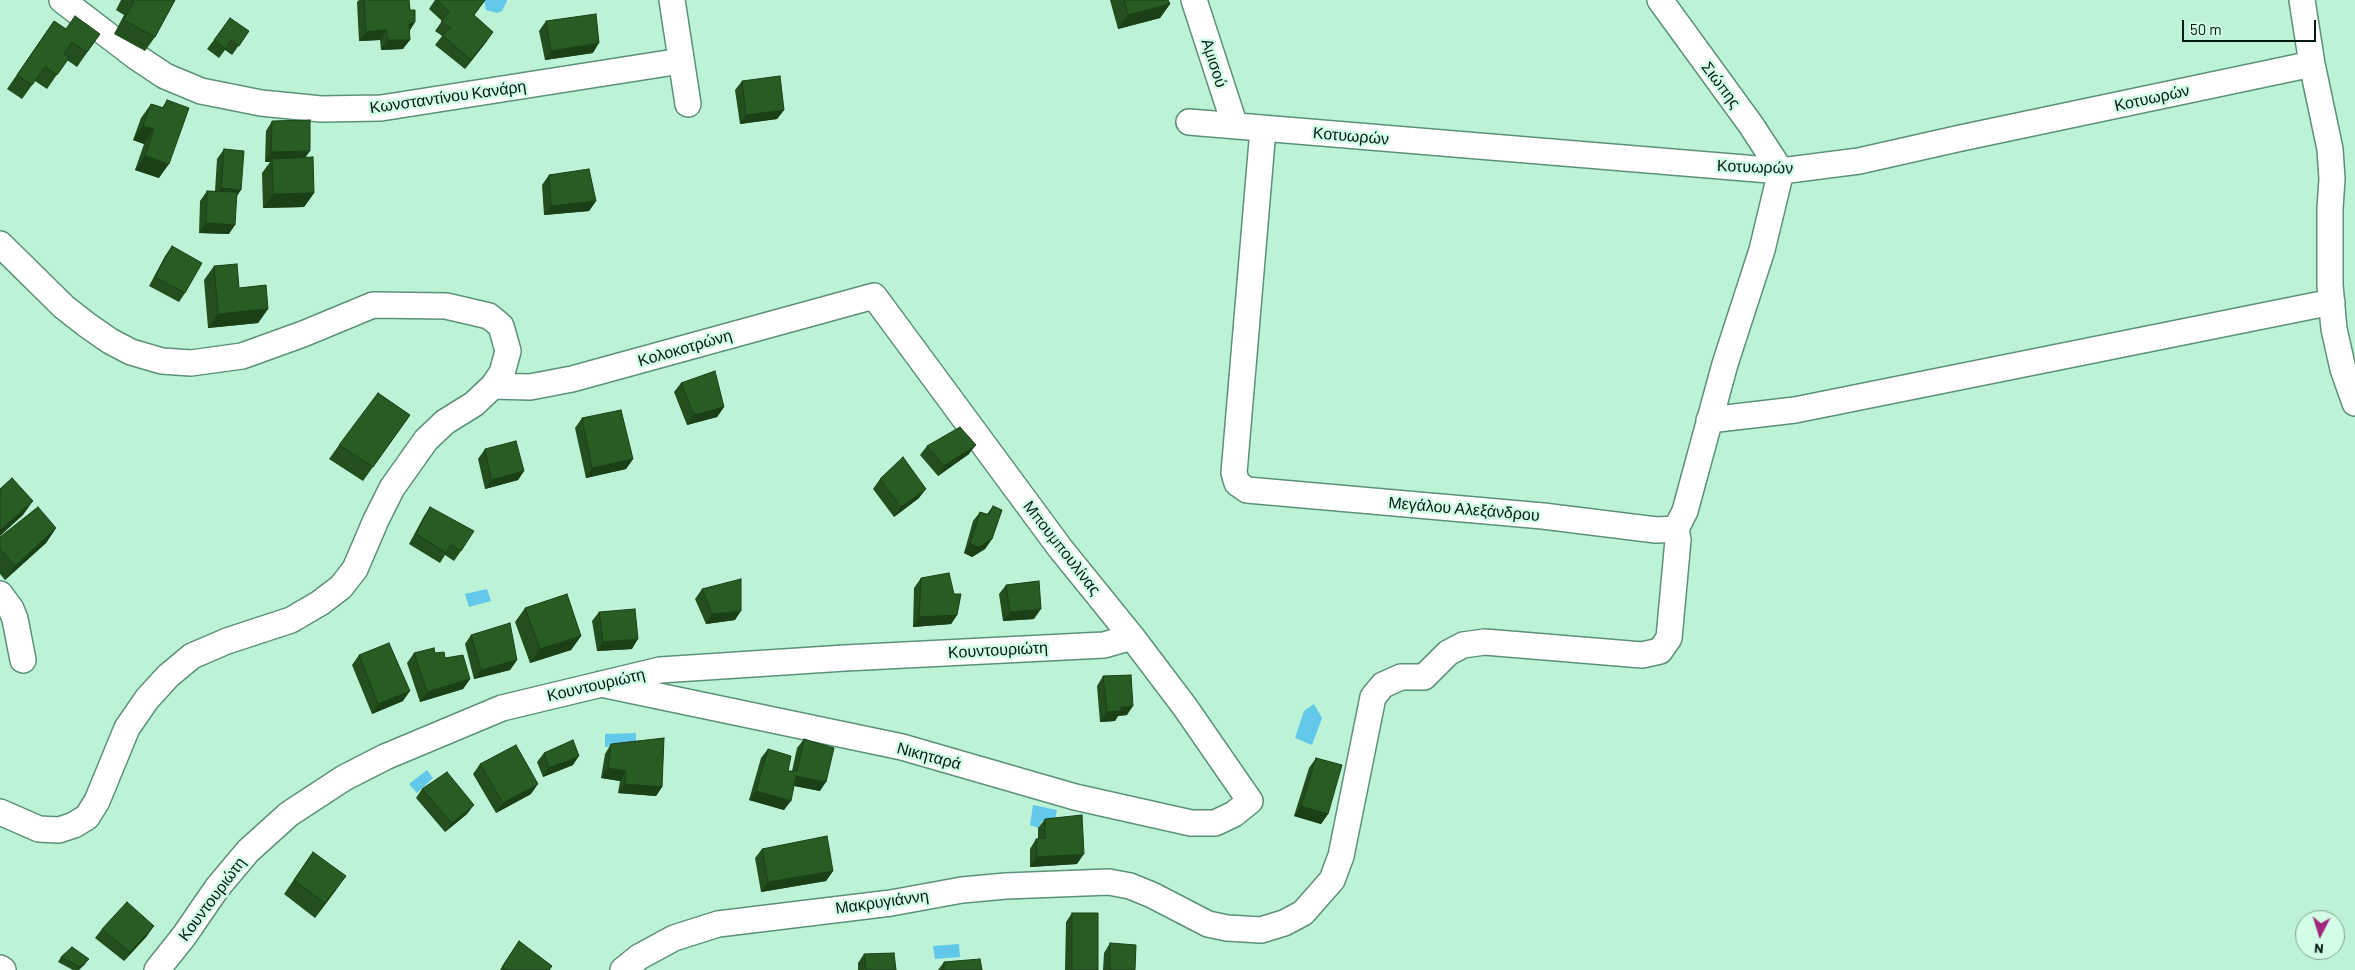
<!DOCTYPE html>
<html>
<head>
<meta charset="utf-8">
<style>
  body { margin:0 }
  #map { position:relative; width:2355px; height:970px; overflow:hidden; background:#bcf3d6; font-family:Barlow,sans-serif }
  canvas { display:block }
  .north { position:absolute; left:2295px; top:910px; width:50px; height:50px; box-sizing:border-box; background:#d2fde6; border:1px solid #80a290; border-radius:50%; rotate:185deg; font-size:14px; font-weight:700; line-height:20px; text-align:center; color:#051a10 }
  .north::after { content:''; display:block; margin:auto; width:18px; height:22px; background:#a1287e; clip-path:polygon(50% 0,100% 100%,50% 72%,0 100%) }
  .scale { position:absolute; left:2182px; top:20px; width:134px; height:22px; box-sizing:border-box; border:2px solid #051a10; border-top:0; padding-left:6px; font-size:15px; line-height:18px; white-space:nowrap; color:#051a10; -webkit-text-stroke:4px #d2fde6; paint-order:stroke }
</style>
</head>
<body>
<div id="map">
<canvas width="2355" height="970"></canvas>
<div class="north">N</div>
<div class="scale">50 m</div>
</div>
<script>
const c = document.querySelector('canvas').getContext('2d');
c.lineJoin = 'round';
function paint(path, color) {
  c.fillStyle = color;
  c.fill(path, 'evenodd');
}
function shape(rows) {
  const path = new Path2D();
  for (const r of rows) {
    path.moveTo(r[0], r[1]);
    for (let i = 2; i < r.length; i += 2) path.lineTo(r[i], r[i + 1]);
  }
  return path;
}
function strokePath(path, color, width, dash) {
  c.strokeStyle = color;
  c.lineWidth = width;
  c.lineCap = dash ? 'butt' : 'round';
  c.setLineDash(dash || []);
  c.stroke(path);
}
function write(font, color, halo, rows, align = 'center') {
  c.font = font + ' Barlow,sans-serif';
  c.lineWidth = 5;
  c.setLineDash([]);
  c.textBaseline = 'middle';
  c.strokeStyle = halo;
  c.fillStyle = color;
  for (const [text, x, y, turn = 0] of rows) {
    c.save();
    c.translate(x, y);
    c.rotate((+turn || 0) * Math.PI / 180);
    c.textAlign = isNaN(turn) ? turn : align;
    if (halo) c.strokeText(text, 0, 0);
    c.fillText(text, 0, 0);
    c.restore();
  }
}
paint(shape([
  [484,0,507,0,507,1,502,11,497,13,486,10],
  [487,589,491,601,469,607,465,594],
  [1314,704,1322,718,1312,745,1295,738,1304,711],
  [636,733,636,745,605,747,605,734],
  [427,770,433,778,417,793,409,784],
  [1033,805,1057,810,1054,823,1042,821,1038,828,1030,825],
  [959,944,960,957,935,959,933,946]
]), '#61c8ea');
const minor = shape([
  [62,0,135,56,165,76,201,91,261,103,321,109,381,108,681,61],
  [672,0,688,104],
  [1194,0,1235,126],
  [2302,0,2312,64,2330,149,2332,179,2330,208,2330,285,2334,329,2343,369,2355,403],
  [1189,122,1781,171,1859,161,1961,138,2312,64],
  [1263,129,1234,473,1237,483,1247,490,1543,516,1656,530,1676,529,1685,511,1725,364,1762,250,1781,171,1751,125,1660,0],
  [0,244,64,307,87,325,110,341,131,352,162,361,191,363,242,356,303,334,373,305,446,306,489,316,501,326,508,351,502,373,493,386,474,404,445,422,426,440,392,488,376,520,355,569,341,587,320,603,291,620,227,641,192,656,168,676,147,699,127,728,97,801,87,817,74,825,59,830,39,829,0,812],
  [493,386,530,387,572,379,874,296,1060,548,1132,637,1185,707,1250,801,1234,814,1215,823,1191,823,1075,797,902,747,601,684],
  [1709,420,1795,410,2332,302],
  [0,594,11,609,15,619,23,660],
  [0,968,3,970],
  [157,970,184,936,217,888,248,851,289,814,344,778,385,757,502,708,660,670,845,658,1104,645,1132,637],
  [623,970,639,957,674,938,718,924,891,903,962,890,1006,886,1109,882,1130,886,1152,895,1208,924,1227,928,1261,930,1284,923,1303,913,1332,880,1341,856,1373,697,1383,685,1401,677,1424,677,1448,653,1463,645,1485,642,1642,655,1660,651,1669,638,1678,540,1676,529]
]);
strokePath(minor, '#5d9177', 28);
strokePath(minor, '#fff', 25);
paint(shape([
  [121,0,175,0,155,37,145,51,114,34,124,15,116,10],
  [359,0,409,0,410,10,415,22,409,31,403,49,381,50,380,40,359,41,357,2],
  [435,0,485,0,474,15,487,41,465,69,435,45,442,36,435,31,442,21,429,9],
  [1110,0,1168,0,1170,4,1160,18,1118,29],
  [54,21,66,29,100,34,77,67,67,60,47,89,35,81,22,99,7,89],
  [546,21,593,53,545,60,539,31],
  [249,31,232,55,225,50,219,58,207,49,214,40],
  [742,81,784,110,777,119,740,124,735,90],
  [167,100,159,178,135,170,144,144,133,140,141,118,151,104,162,108],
  [272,121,306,157,314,193,304,207,263,208,262,173,270,162,265,162,266,131],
  [224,149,237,196,229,234,199,233,200,201,207,191,215,191,217,159],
  [549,175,596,201,589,211,544,215,542,185],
  [172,246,185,293,179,302,149,286,165,256],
  [214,266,239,288,268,309,258,323,208,328,204,280],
  [681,383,724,407,717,417,687,425,674,392],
  [410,415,363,481,329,459,339,445],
  [582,418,633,459,626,469,586,478,575,428],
  [927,446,969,454,938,476,920,455],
  [485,449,524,471,518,480,485,489,478,459],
  [880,479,919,498,894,517,873,489],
  [993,506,992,539,985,549,972,557,964,553,973,521,980,512,987,514],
  [430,507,461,551,454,561,445,555,440,563,409,544,424,516],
  [56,528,46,543,5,580,0,574,0,537],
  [921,578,957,615,951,624,913,627,914,588],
  [1006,585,1034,619,1003,621,999,594],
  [702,589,735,620,706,624,695,599],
  [525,608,581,636,571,650,530,663,515,622],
  [599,612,632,649,597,651,592,621],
  [471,635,517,660,510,670,474,679,465,644],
  [414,653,435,653,445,658,470,679,463,689,420,702,407,663],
  [359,655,403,701,372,714,352,665],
  [1103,676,1127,715,1118,716,1115,721,1100,722,1097,686],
  [804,739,820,791,794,786,784,810,749,800,761,758,768,749,788,771,792,771,797,748],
  [611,744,662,787,656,796,618,793,620,781,601,778,605,754],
  [544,753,573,765,543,777,537,762],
  [1316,758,1328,814,1321,824,1294,816,1309,768],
  [480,764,531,794,496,813,473,774],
  [422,789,467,814,445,832,416,798],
  [1045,819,1077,864,1030,867,1030,849,1036,839,1038,839,1038,828],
  [762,849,833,871,826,881,761,892,755,858],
  [313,852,336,890,315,918,284,894],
  [1072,913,1098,970,1065,970,1066,922],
  [102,929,147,936,124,961,95,938],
  [519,941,549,970,500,970],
  [1110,943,1135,970,1103,970,1104,953],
  [864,954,896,970,858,970,858,963],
  [61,957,85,964,79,970,73,970,58,962],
  [944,962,982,970,938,970]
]), '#224f1d');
paint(shape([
  [1170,4,1160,18,1118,29,1128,15],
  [415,22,409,32,409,24],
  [386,30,380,40,359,41,366,32],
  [493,32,487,41,465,69,471,60],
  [388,40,410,40,403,49,381,50],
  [599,43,593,53,545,60,551,51],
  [784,110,777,119,740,124,746,115],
  [143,126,154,129,144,144,133,140],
  [310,151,303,161,272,159,270,162,265,162,271,152],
  [145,156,169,164,159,178,135,170],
  [221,188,241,190,235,199,214,197],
  [314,193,304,207,263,208,273,194],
  [596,201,589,211,544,215,551,206],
  [206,223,235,225,229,234,199,233],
  [268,309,258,323,208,328,218,314],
  [724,407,717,417,687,425,694,415],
  [976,445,969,454,938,476,944,466],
  [633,459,626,469,586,478,592,468],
  [524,471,518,480,485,489,491,480],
  [926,489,919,498,894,517,901,507],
  [33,501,23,515,0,536,0,530],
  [56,528,46,543,5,580,15,566],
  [992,539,985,549,972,557,964,553,970,544],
  [1041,609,1034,619,1003,621,1010,612],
  [741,611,735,620,706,624,712,614],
  [957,615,951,624,913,627,919,617],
  [581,636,571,650,530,663,540,649],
  [638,639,632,649,597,651,603,642],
  [517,660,510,670,474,679,481,670],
  [470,679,463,689,420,702,427,692],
  [410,691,403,701,372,714,378,704],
  [1133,706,1127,715,1118,716,1115,721,1100,722,1107,712,1121,707],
  [579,756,573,765,543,777,549,768],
  [608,768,626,771,620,781,601,778],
  [796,776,826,782,820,791,790,785],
  [538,784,531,794,496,813,503,803],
  [625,784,662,787,656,796,618,793],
  [756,791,791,801,784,810,749,800],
  [474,805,467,814,445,832,452,823],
  [1301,806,1328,814,1321,824,1294,816],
  [1084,854,1077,864,1030,867,1037,857],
  [833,871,826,881,761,892,768,882],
  [346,876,336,890,315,918,325,903],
  [154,926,147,936,124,961,130,952],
  [89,959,85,964,78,970,80,967]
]), '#1b4018');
const building = shape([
  [132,0,175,0,155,37,124,20,134,1,132,0],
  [364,0,409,0,410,10,415,10,415,22,409,24,410,40,388,40,386,30,366,32,364,0],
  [437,0,485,0,474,15,493,32,471,60,442,35,451,28,441,22,449,12,437,0],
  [1124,0,1168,0,1170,4,1128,15,1124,0],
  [596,14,599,43,551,51,546,21,596,14],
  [75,16,100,34,87,52,72,42,64,54,69,58,57,75,45,67,32,85,17,75,54,21,66,29,75,16],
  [230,18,249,31,239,46,231,40,226,49,214,40,230,18],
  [780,76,784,110,746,115,742,81,780,76],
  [167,100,189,108,169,164,145,156,154,129,143,126,151,104,164,108,167,100],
  [310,120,310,151,271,152,272,121,310,120],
  [224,149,244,151,241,190,221,188,224,149],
  [313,157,314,193,273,194,272,159,313,157],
  [589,169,596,201,551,206,549,175,589,169],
  [207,191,237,192,235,225,206,223,207,191],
  [172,246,202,263,185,293,155,277,172,246],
  [237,264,239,288,266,285,268,309,218,314,214,266,237,264],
  [715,371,724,407,694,415,681,383,715,371],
  [378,393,410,415,373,467,339,445,378,393],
  [621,410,633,459,592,468,582,418,621,410],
  [960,427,976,445,944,466,927,446,960,427],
  [516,441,524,471,491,480,485,449,516,441],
  [903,457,926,489,901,507,880,479,903,457],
  [12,478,33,501,0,530,0,489,12,478],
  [993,506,1002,510,992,539,979,547,970,544,980,512,989,515,993,506],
  [38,507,56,528,15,566,0,549,0,537,38,507],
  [430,507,474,531,461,551,451,545,446,553,416,534,430,507],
  [949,573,954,594,961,594,957,615,919,617,921,578,949,573],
  [741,579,741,611,712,614,702,589,741,579],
  [1039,581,1041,609,1010,612,1006,585,1039,581],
  [567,594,581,636,540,649,525,608,567,594],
  [635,609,638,639,603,642,599,612,635,609],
  [510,623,517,660,481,670,471,635,510,623],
  [389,643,410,691,378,704,359,655,389,643],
  [434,648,435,653,444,652,445,658,463,655,470,679,427,692,414,653,434,648],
  [1131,675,1133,706,1121,707,1121,711,1107,712,1103,676,1131,675],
  [664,738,662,787,625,784,626,771,608,768,611,744,664,738],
  [804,739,834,748,826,782,796,776,791,801,756,791,768,749,791,756,788,771,797,771,804,739],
  [573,740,579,756,549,768,544,753,573,740],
  [516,745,538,784,503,803,480,764,516,745],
  [1316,758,1342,765,1328,814,1301,806,1316,758],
  [447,772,474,805,452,823,422,789,447,772],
  [1082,815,1084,854,1037,857,1036,839,1045,838,1045,819,1082,815],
  [827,836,833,871,768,882,762,849,827,836],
  [313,852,346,876,325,903,294,880,313,852],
  [127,902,154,926,130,952,102,929,127,902],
  [1072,913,1098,913,1098,970,1072,970,1072,913],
  [519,941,552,966,549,970,506,970,502,967,519,941],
  [1110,943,1136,945,1135,970,1110,970,1110,943],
  [72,947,89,959,80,967,61,957,72,947],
  [894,953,896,970,866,970,864,954,894,953],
  [980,959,982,970,944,970,944,962,980,959]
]);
paint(building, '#275c22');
strokePath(building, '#1b4018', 1);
write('16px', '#051a10', '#d2fde6', [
  ["Αμισού",1214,63,72],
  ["Σιώπης",1721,85,53],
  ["Κωνσταντίνου Κανάρη",448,97,-8],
  ["Κοτυωρών",2152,98,-12],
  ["Κοτυωρών",1351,136,5],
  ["Κοτυωρών",1755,167,2],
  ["Κολοκοτρώνη",685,348,-16],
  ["Μεγάλου Αλεξάνδρου",1464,509,5],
  ["Μπουμπουλίνας",1062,548,52],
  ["Κουντουριώτη",998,650,-3],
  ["Κουντουριώτη",596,685,-13],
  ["Νικηταρά",929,756,15],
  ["Κουντουριώτη",212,899,-53],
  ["Μακρυγιάννη",882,902,-8]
]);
</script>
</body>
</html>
